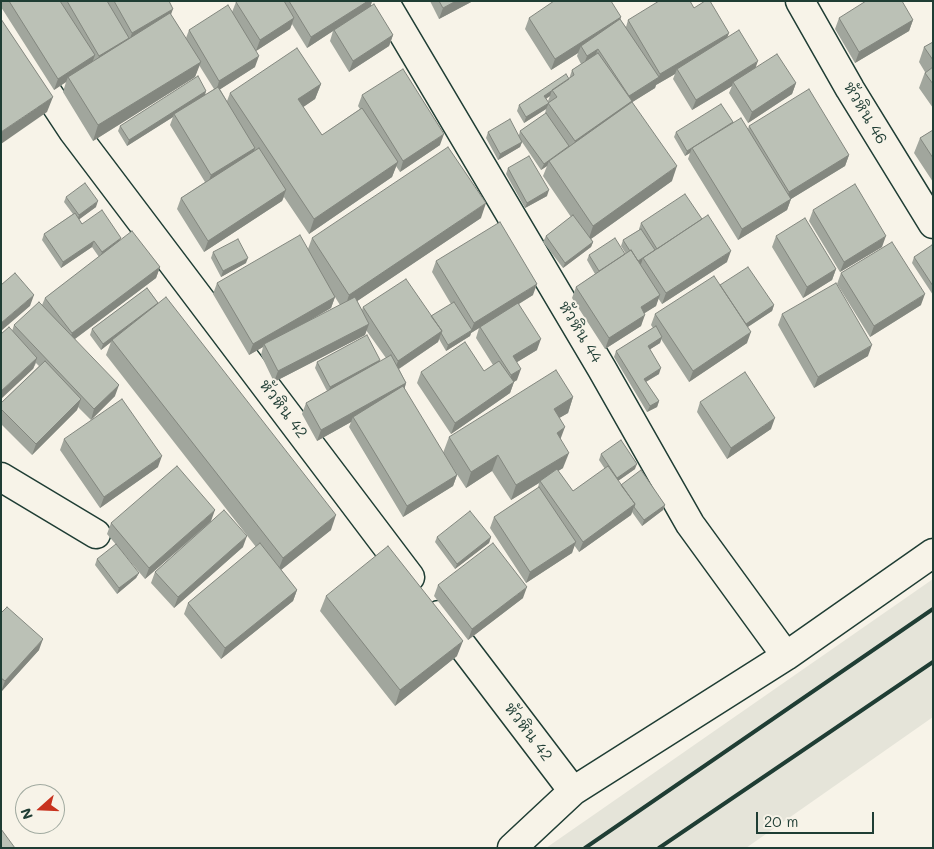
<!DOCTYPE html>
<html>
<head>
<meta charset="utf-8">
<style>
  body { margin:0 }
  #map { position:relative; width:934px; height:849px; overflow:hidden; background:#f7f3e8; font-family:Mali,sans-serif }
  canvas { display:block }
  .frame { position:absolute; inset:0; border:2px solid #1f3d34; pointer-events:none }
  .north { position:absolute; left:15px; top:784px; width:50px; height:50px; box-sizing:border-box; background:#f7f3e8; border:1px solid #a1aaa0; border-radius:50%; rotate:250deg; font-size:14px; font-weight:700; line-height:20px; text-align:center; color:#1f3d34 }
  .north::after { content:''; display:block; margin:auto; width:18px; height:22px; background:#c8321e; clip-path:polygon(50% 0,100% 100%,50% 72%,0 100%) }
  .scale { position:absolute; left:756px; top:812px; width:118px; height:22px; box-sizing:border-box; border:2px solid #1f3d34; border-top:0; padding-left:6px; font-size:15px; line-height:18px; white-space:nowrap; color:#1f3d34; -webkit-text-stroke:4px #f7f3e8; paint-order:stroke }
</style>
</head>
<body>
<div id="map">
<canvas width="934" height="849"></canvas>
<div class="frame"></div>
<div class="north">N</div>
<div class="scale">20 m</div>
</div>
<script>
const c = document.querySelector('canvas').getContext('2d');
c.lineJoin = 'round';
function paint(path, color) {
  c.fillStyle = color;
  c.fill(path, 'evenodd');
}
function shape(rows) {
  const path = new Path2D();
  for (const r of rows) {
    path.moveTo(r[0], r[1]);
    for (let i = 2; i < r.length; i += 2) path.lineTo(r[i], r[i + 1]);
  }
  return path;
}
function strokePath(path, color, width, dash) {
  c.strokeStyle = color;
  c.lineWidth = width;
  c.lineCap = dash ? 'butt' : 'round';
  c.setLineDash(dash || []);
  c.stroke(path);
}
function write(font, color, halo, rows, align = 'center') {
  c.font = font + ' Mali,"Playpen Sans Thai",sans-serif';
  c.lineWidth = 4;
  c.setLineDash([]);
  c.textBaseline = 'middle';
  c.strokeStyle = halo;
  c.fillStyle = color;
  for (const [text, x, y, turn = 0] of rows) {
    c.save();
    c.translate(x, y);
    c.rotate((+turn || 0) * Math.PI / 180);
    c.textAlign = isNaN(turn) ? turn : align;
    if (halo) c.strokeText(text, 0, 0);
    c.fillText(text, 0, 0);
    c.restore();
  }
}
paint(shape([
  [933,579,933,717,746,848,546,848]
]), '#e5e4d9');
const minor = shape([
  [384,1,602,369,690,524,786,656],
  [800,1,850,89,933,224],
  [1,22,73,131,410,577],
  [1,477,96,534],
  [439,615,573,791],
  [512,848,573,791,786,656,933,553]
]);
strokePath(minor, '#1f3d34', 31);
strokePath(minor, '#f7f3e8', 28);
strokePath(shape([
  [585,848,933,609],
  [659,848,933,662]
]), '#1f3d34', 4);
paint(shape([
  [1,1,169,1,171,15,186,38,189,30,232,12,236,2,237,1,372,1,370,7,393,35,389,46,349,72,330,41,333,31,307,48,292,24,290,29,256,51,255,67,220,89,227,101,230,93,321,84,315,99,303,107,322,135,360,109,358,106,362,95,440,145,400,172,396,166,392,177,309,234,284,197,282,201,204,252,177,209,181,198,205,182,170,125,173,117,127,146,118,131,120,126,206,91,205,95,214,89,199,65,195,77,93,141,63,92,66,82,54,90,1,7],
  [430,1,473,1,439,19],
  [694,8,727,38,755,68,796,83,792,94,748,123,729,93,732,86,692,110,673,79,675,74,656,85,656,84,655,88,632,102,672,181,591,239,593,242,591,247,563,268,543,242,546,236,571,217,543,176,547,166,541,170,522,142,520,147,498,160,486,138,488,132,519,135,520,131,545,114,546,109,524,123,517,111,519,105,569,79,572,70,581,64,577,56,578,53,551,70,525,29,529,18,621,17,620,19,626,27,628,20],
  [550,96,548,101,549,103,546,99],
  [839,18,913,20,909,31,855,63,835,29],
  [933,42,933,108,919,88,925,72,919,62,924,47],
  [733,122,748,129,749,126,849,155,845,166,791,199,787,210,738,240,688,159,690,153,685,156,674,137,676,132],
  [933,130,933,182,914,153,920,138],
  [508,168,547,196,525,208,506,174],
  [66,197,96,207,79,219,82,224,120,240,160,267,156,278,75,339,115,396,91,420,78,407,77,410,32,455,1,424,1,403,39,366,36,363,33,369,12,331,14,325,42,305,45,298,99,257,92,247,61,268,42,240,44,234,73,214,64,202],
  [813,210,882,247,840,272,809,221],
  [481,218,357,301,362,310,363,307,431,316,451,304,432,272,436,261,533,295,519,304,537,350,517,362,517,380,514,382,510,393,451,434,417,383,421,372,484,371,493,365,476,338,479,328,471,333,470,336,446,351,439,339,438,342,399,369,406,383,404,389,457,475,453,486,403,517,349,427,351,422,317,441,302,414,306,403,327,391,315,368,317,362,380,362,386,358,366,330,365,335,274,382,261,355,263,347,249,355,213,294,217,283,308,249,312,238],
  [335,297,340,305,302,325,331,308],
  [641,223,727,262,662,304,658,298,656,306,644,313,641,326,605,349,572,298,576,287,595,274,587,260,589,255,625,255,626,254,621,246,623,240,639,230,639,229],
  [776,236,836,269,832,280,803,298,772,247],
  [933,246,933,295,912,263,914,257],
  [213,252,246,263,221,277,211,258],
  [841,273,921,305,870,337,837,284],
  [720,285,774,305,772,311,748,327,747,343,689,382,661,339,660,343,650,349,659,374,646,382,659,401,657,407,647,412,614,357,616,351,653,328,651,325,655,314],
  [147,288,331,530,281,570,297,590,293,601,221,659,184,614,188,603,256,547,106,355,111,342,101,350,90,335,92,329],
  [782,314,868,356,814,388,778,325],
  [573,397,568,413,559,418,563,468,558,471,573,491,605,469,599,460,601,454,635,469,618,481,621,485,665,505,663,510,642,526,632,512,631,515,579,552,574,545,572,553,526,583,490,528,494,517,538,488,539,483,511,500,492,471,466,488,443,453,449,437],
  [700,402,771,429,727,459,697,412],
  [64,439,158,467,100,508,60,450],
  [212,521,243,547,174,608,151,583,155,572,202,530,145,579,107,534,111,523],
  [437,537,491,537,489,543,455,569,435,542],
  [97,559,139,573,136,578,117,594,95,565],
  [438,585,523,598,468,640,434,596],
  [326,596,457,656,395,706,320,611],
  [1,613,39,650,1,692]
]), '#a1a69d');
paint(shape([
  [368,1,372,1,370,9,334,30,333,31,307,48,311,37],
  [456,1,473,1,439,19,443,8],
  [173,9,169,20,128,44,132,33],
  [621,17,617,27,581,46,578,53,551,70,555,59],
  [294,18,290,29,256,51,260,40],
  [913,20,909,31,855,63,859,52],
  [729,33,725,44,677,69,675,74,656,85,660,74],
  [393,35,389,46,349,72,353,61],
  [129,38,125,49,95,67,99,56],
  [598,49,594,59,583,67,587,56],
  [95,55,91,66,68,77,66,82,54,90,58,79],
  [259,56,255,67,216,92,219,81],
  [758,61,754,72,733,82,732,86,692,110,696,100],
  [201,62,195,77,93,141,98,125],
  [659,77,655,88,631,103,571,152,575,141,626,105,629,96],
  [796,83,792,94,748,123,752,112],
  [321,84,315,99,293,114,298,99],
  [552,90,550,96,542,101,544,96],
  [206,91,204,97,174,114,173,117,127,146,129,140],
  [53,97,47,112,1,144,1,132],
  [549,103,546,109,524,123,526,117],
  [733,122,692,148,690,153,685,156,687,151],
  [444,134,440,145,400,172,403,161],
  [522,142,520,147,498,160,500,154],
  [569,146,549,161,547,166,541,170,544,164],
  [255,148,252,158,207,186,211,175],
  [849,155,845,166,791,199,787,210,738,240,742,229,785,203,789,192],
  [398,162,392,177,309,234,314,219],
  [677,166,672,181,588,241,593,226],
  [286,190,282,201,204,252,208,241],
  [549,190,547,196,525,208,527,203],
  [98,201,96,207,77,221,79,215],
  [486,203,481,218,344,310,349,295],
  [886,236,882,247,840,272,844,262],
  [121,238,119,244,100,258,102,252],
  [94,241,92,247,61,268,63,262],
  [593,242,591,247,563,268,565,263],
  [731,251,727,262,662,304,666,293],
  [248,258,246,263,221,277,223,271],
  [643,258,641,264,635,268,637,262],
  [160,267,156,278,68,344,72,333],
  [836,269,832,280,803,298,807,287],
  [537,284,533,295,471,333,470,336,446,351,448,345,471,331,474,323],
  [925,294,921,305,870,337,874,326],
  [34,295,30,306,1,331,1,323],
  [660,295,656,306,637,318,641,307],
  [335,297,331,308,265,346,264,344,263,347,249,355,253,344],
  [158,303,112,340,111,342,101,350,103,344],
  [774,305,772,311,743,330,745,324],
  [645,315,641,326,605,349,609,338],
  [369,324,365,335,274,382,278,371],
  [442,331,438,342,394,372,398,361],
  [751,332,747,343,689,382,693,371],
  [662,337,660,343,646,352,648,346],
  [541,339,537,350,509,367,513,356],
  [872,345,868,356,814,388,818,377],
  [37,358,33,369,1,399,1,391],
  [380,360,378,366,328,393,330,387],
  [661,368,659,374,642,384,644,379],
  [521,369,517,380,507,386,511,375],
  [514,382,510,393,451,434,455,423],
  [406,383,403,394,353,417,351,422,317,441,321,430],
  [119,385,115,396,91,420,94,409],
  [573,397,568,413,549,424,554,409],
  [81,399,77,410,32,455,36,444],
  [659,401,657,407,647,412,650,406],
  [775,418,771,429,727,459,731,448],
  [565,427,559,443,557,433],
  [569,453,563,468,541,482,540,481,539,483,511,500,516,485],
  [498,455,492,471,466,488,471,472],
  [162,456,158,467,100,508,104,497],
  [637,464,635,469,615,483,617,478],
  [457,475,453,486,403,517,407,506],
  [635,504,631,515,579,552,583,542],
  [665,505,663,510,642,526,644,520],
  [215,510,211,521,145,579,149,568],
  [336,515,331,530,277,573,283,558],
  [247,536,243,547,174,608,178,597],
  [491,537,489,543,455,569,457,564],
  [576,542,572,553,526,583,530,572],
  [139,573,136,578,117,594,119,588],
  [527,587,523,598,468,640,472,629],
  [297,590,293,601,221,659,225,648],
  [43,639,39,650,1,692,5,681],
  [463,641,457,656,395,706,400,690]
]), '#83877f');
const building = shape([
  [9,1,60,1,95,55,58,79,9,1],
  [67,1,107,1,129,38,99,56,67,1],
  [114,1,169,1,173,9,132,33,114,1],
  [237,1,284,1,294,18,260,40,236,2,237,1],
  [289,1,368,1,311,37,289,1],
  [439,1,456,1,443,8,439,1],
  [554,1,611,1,621,17,555,59,529,18,554,1],
  [659,1,690,1,694,8,705,1,710,1,729,33,660,74,628,20,659,1],
  [866,1,902,1,913,20,859,52,839,18,866,1],
  [374,4,393,35,353,61,334,30,374,4],
  [228,5,259,56,219,81,189,30,228,5],
  [170,13,201,62,98,125,68,77,170,13],
  [1,19,53,97,1,132,1,19],
  [620,19,659,77,629,96,598,49,587,56,581,46,620,19],
  [739,30,758,61,696,100,677,69,739,30],
  [933,42,933,60,924,47,933,42],
  [297,48,321,84,298,99,322,135,362,108,398,162,314,219,230,93,297,48],
  [598,53,632,101,575,141,548,103,557,97,552,90,574,75,572,70,598,53],
  [777,54,796,83,752,112,733,82,777,54],
  [933,67,933,84,925,73,933,67],
  [403,69,444,134,403,161,362,95,403,69],
  [566,74,569,79,544,96,549,103,526,117,519,105,566,74],
  [198,76,206,91,129,140,120,126,198,76],
  [218,87,255,148,211,175,174,114,218,87],
  [809,89,849,155,789,192,749,126,809,89],
  [632,102,677,166,593,226,549,161,632,102],
  [721,104,733,122,687,151,676,132,721,104],
  [546,113,569,146,544,164,520,131,546,113],
  [741,118,791,199,742,229,692,148,741,118],
  [510,119,522,142,500,154,488,132,510,119],
  [933,130,933,158,920,138,933,130],
  [448,147,486,203,349,295,312,238,448,147],
  [259,148,286,190,208,241,181,198,259,148],
  [529,156,549,190,527,203,508,168,529,156],
  [85,183,98,201,79,215,66,197,85,183],
  [855,184,886,236,844,262,813,210,855,184],
  [685,194,702,219,657,249,641,223,685,194],
  [102,210,121,238,102,252,94,241,63,262,44,234,75,213,82,224,102,210],
  [573,215,593,242,565,263,546,236,573,215],
  [708,215,731,251,666,293,643,258,708,215],
  [805,218,836,269,807,287,776,236,805,218],
  [500,222,537,284,474,323,436,261,500,222],
  [641,229,655,250,638,261,631,250,630,251,623,240,641,229],
  [132,231,160,267,72,333,45,298,132,231],
  [300,235,335,297,253,344,217,283,300,235],
  [615,238,625,254,599,271,589,255,615,238],
  [238,239,248,258,223,271,213,252,238,239],
  [892,242,925,294,874,326,841,273,892,242],
  [932,245,933,246,933,286,914,257,932,245],
  [631,250,660,295,641,307,645,315,609,338,576,287,631,250],
  [748,267,774,305,746,324,720,285,748,267],
  [15,273,34,295,1,323,1,285,15,273],
  [714,276,751,332,693,371,655,314,714,276],
  [406,279,442,331,398,361,363,307,406,279],
  [836,283,872,345,818,377,782,314,836,283],
  [147,288,158,303,103,344,92,329,147,288],
  [166,297,336,515,283,558,112,340,166,297],
  [355,297,369,324,278,371,264,344,355,297],
  [39,302,119,385,94,409,14,325,39,302],
  [454,302,472,330,448,345,441,333,442,331,431,316,454,302],
  [518,303,541,339,513,356,521,369,511,375,480,327,518,303],
  [656,326,662,337,648,346,661,368,644,379,659,401,650,406,616,351,656,326],
  [9,327,37,358,1,391,1,334,9,327],
  [367,335,380,360,330,387,317,362,367,335],
  [465,342,484,371,499,361,514,382,455,423,421,372,465,342],
  [391,355,406,383,321,430,306,403,391,355],
  [45,361,81,399,36,444,1,409,1,403,45,361],
  [556,370,573,397,554,409,565,427,557,433,569,453,516,485,498,455,471,472,449,437,556,370],
  [745,372,775,418,731,448,700,402,745,372],
  [403,386,457,475,407,506,353,417,403,386],
  [122,399,162,456,104,497,64,439,122,399],
  [621,440,637,464,617,478,601,454,621,440],
  [177,466,215,510,149,568,111,523,177,466],
  [608,466,635,504,583,542,540,481,557,469,573,491,608,466],
  [641,470,665,505,644,520,634,507,635,504,621,485,641,470],
  [539,487,576,542,530,572,494,517,539,487],
  [224,510,247,536,178,597,155,572,224,510],
  [470,511,491,537,457,564,437,537,470,511],
  [260,543,297,590,225,648,188,603,260,543],
  [493,543,527,587,472,629,438,585,493,543],
  [116,544,139,573,119,588,97,559,116,544],
  [388,546,463,641,400,690,326,596,388,546],
  [7,607,43,639,5,681,1,678,1,613,7,607],
  [1,829,15,848,1,848,1,829]
]);
paint(building, '#bbc1b6');
strokePath(building, '#83877f', 1);
write('16px', '#1f3d34', '#f7f3e8', [
  ["หัวหิน 46",865,113,59],
  ["หัวหิน 44",580,332,59],
  ["หัวหิน 42",283,409,53],
  ["หัวหิน 42",528,732,53]
]);
</script>
</body>
</html>
